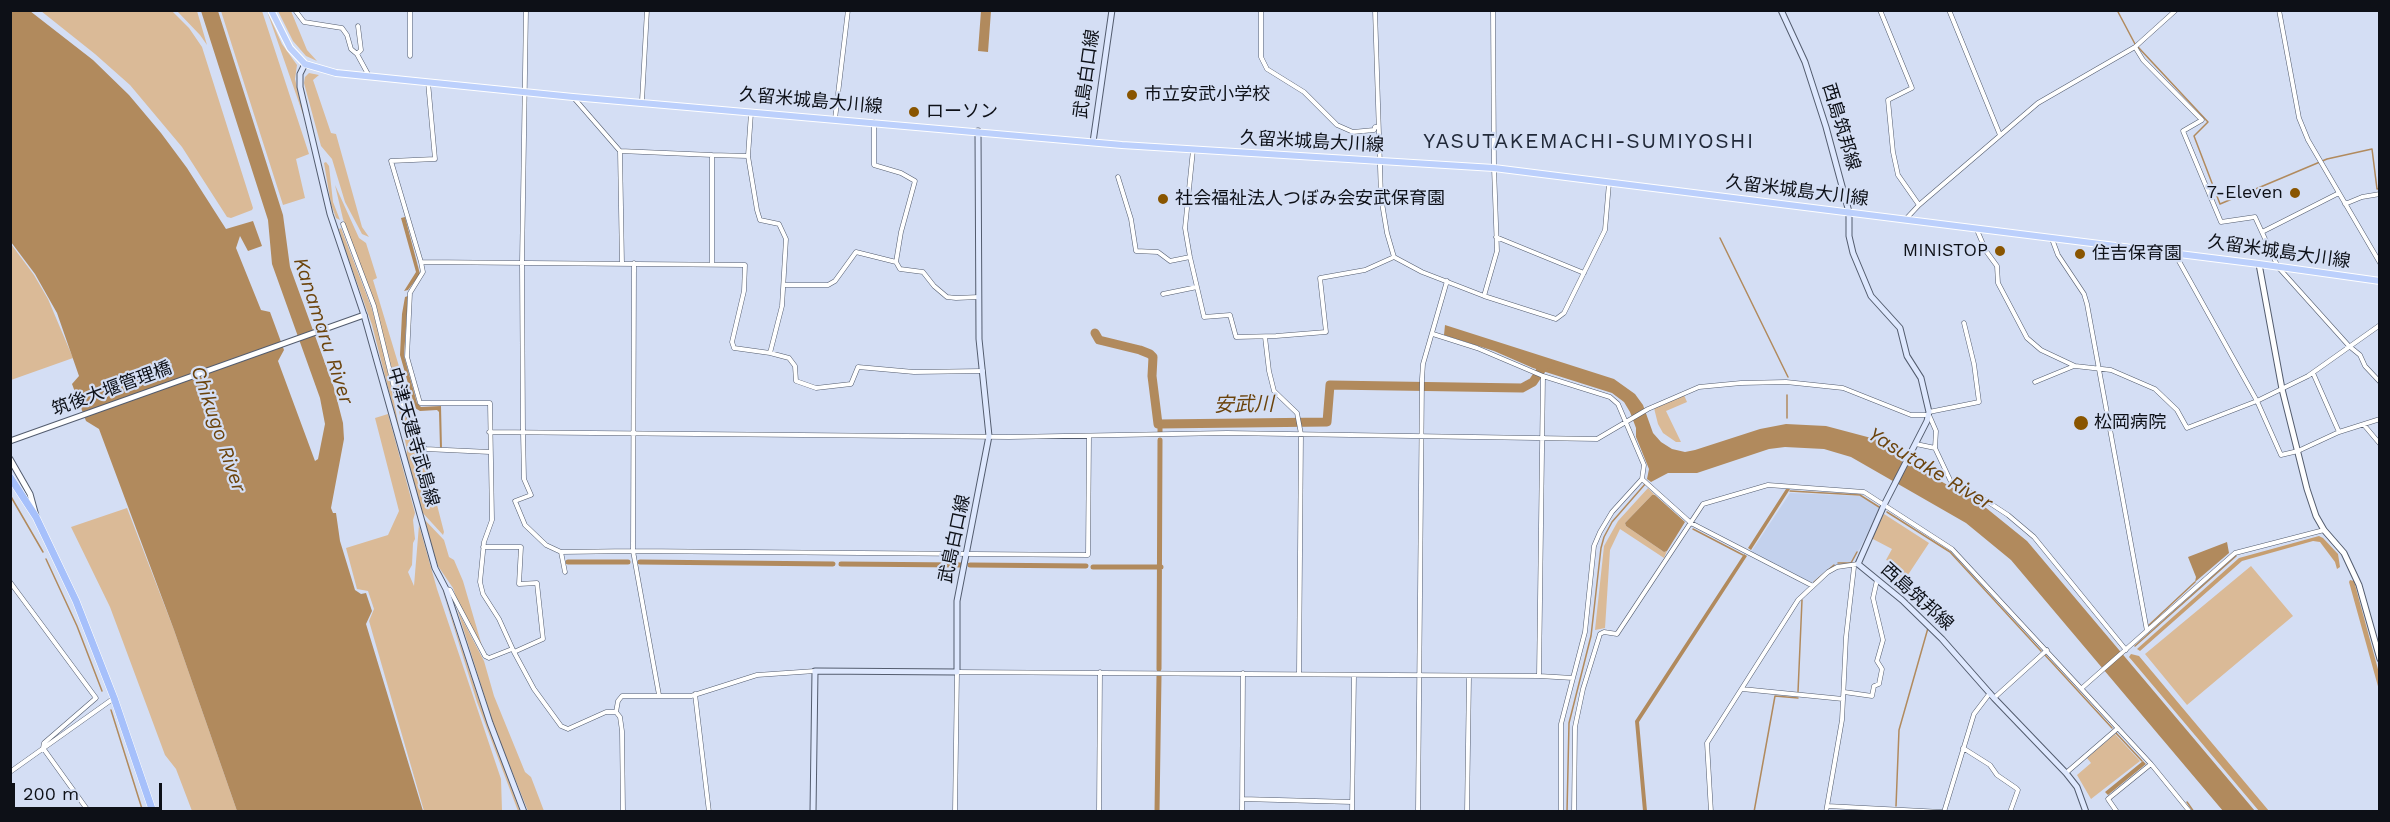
<!DOCTYPE html>
<html>
<head>
<meta charset="utf-8">
<style>
  body { margin:0 }
  #map { position:relative; width:2390px; height:822px; overflow:hidden; background:#d4def4; font-family:"Work Sans",sans-serif }
  canvas { display:block }
  .frame { position:absolute; inset:0; border:12px solid #0d1017; pointer-events:none }
  .scale { position:absolute; left:12px; top:783px; width:150px; height:27px; box-sizing:border-box; border:3px solid #0d1017; border-top:0; padding-left:8px; font-size:18px; line-height:21px; white-space:nowrap; color:#0d1017; -webkit-text-stroke:4px #d4def4; paint-order:stroke }
</style>
</head>
<body>
<div id="map">
<canvas width="2390" height="822"></canvas>
<div class="frame"></div>
<div class="scale">200 m</div>
</div>
<script>
const c = document.querySelector('canvas').getContext('2d');
c.lineJoin = 'round';
function paint(path, color) {
  c.fillStyle = color;
  c.fill(path, 'evenodd');
}
function shape(rows) {
  const path = new Path2D();
  for (const r of rows) {
    path.moveTo(r[0], r[1]);
    for (let i = 2; i < r.length; i += 2) path.lineTo(r[i], r[i + 1]);
  }
  return path;
}
function strokePath(path, color, width, dash) {
  c.strokeStyle = color;
  c.lineWidth = width;
  c.lineCap = dash ? 'butt' : 'round';
  c.setLineDash(dash || []);
  c.stroke(path);
}
function write(font, color, halo, rows, align = 'center') {
  c.font = font + ' "Work Sans","Noto Sans JP",sans-serif';
  c.lineWidth = 4.5;
  c.setLineDash([]);
  c.textBaseline = 'middle';
  c.strokeStyle = halo;
  c.fillStyle = color;
  for (const [text, x, y, turn = 0] of rows) {
    c.save();
    c.translate(x, y);
    c.rotate((+turn || 0) * Math.PI / 180);
    c.textAlign = isNaN(turn) ? turn : align;
    if (halo) c.strokeText(text, 0, 0);
    c.fillText(text, 0, 0);
    c.restore();
  }
}
paint(shape([
  [1790,493,1861,496,1880,508,1852,564,1837,564,1812,583,1751,552]
]), '#c3d1ed');
paint(shape([
  [41,11,172,11,189,28,202,47,253,208,252,210,231,218,227,217,182,147,130,85,95,54],
  [177,11,197,11,207,45,200,35],
  [221,11,262,11,309,154,296,159,305,198,283,205],
  [267,11,282,44,297,65,295,79,305,120],
  [278,11,291,11,307,50,317,61,306,56,293,41],
  [309,73,319,75,313,80,331,133,336,134,362,227,369,237,362,234,345,202,332,159,321,146,304,83,305,77],
  [326,162,329,166,333,202,340,220,336,218,331,204,324,163],
  [335,185,359,238,366,243,377,278,373,280,420,436,397,389,375,305,343,219],
  [341,228,372,309,383,347,402,442,372,325,344,246,339,229],
  [11,244,34,275,48,299,73,358,11,380],
  [1684,395,1687,402,1666,411,1681,442,1676,442,1663,433,1658,424,1654,408],
  [396,396,426,455,428,470,444,532,443,535,421,511,406,457,407,450],
  [388,414,415,513,413,520,415,539,413,543,412,565,408,572,414,586,419,525,437,589,501,779,502,811,424,811,369,621,374,609,368,591,357,589,346,548,388,535,399,511,375,418],
  [1648,488,1655,495,1652,495,1625,523,1626,526,1664,552,1667,551,1664,558,1620,529,1610,550,1605,628,1595,630,1604,546,1618,521],
  [127,508,174,630,237,811,192,811,176,769,165,755,110,607,71,527],
  [1884,514,1929,543,1898,590,1895,588,1900,573,1899,568,1894,563,1886,560,1892,549,1871,538],
  [423,518,444,540,449,557,454,560,463,581,482,646,460,609,453,588,438,566],
  [2251,566,2293,616,2187,705,2145,654],
  [442,589,479,700,520,811,518,811,477,702],
  [457,609,484,661,494,696,525,772,531,777,544,811,528,811,495,729],
  [2115,734,2140,761,2091,799,2077,775,2091,763,2087,758]
]), '#daba97');
paint(shape([
  [2319,536,2323,538,2338,554,2340,567,2337,569,2335,562,2320,542,2313,541,2242,561,2140,651,2137,649,2239,558],
  [2350,580,2354,581,2379,673,2379,690,2349,582],
  [2131,654,2139,656,2269,811,2259,811,2129,657]
]), '#c69e70');
paint(shape([
  [10,11,30,11,93,60,129,95,161,133,187,168,226,229,253,221,262,246,248,251,240,236,236,248,261,310,270,312,284,350,278,361,315,461,318,459,325,424,320,398,272,264,268,220,201,11,218,11,283,215,290,267,334,388,343,423,344,439,331,508,333,513,336,513,340,541,355,590,361,594,366,593,372,611,366,624,423,811,237,811,174,630,99,429,86,421,72,384,79,376,57,313,35,274,11,242],
  [981,11,991,11,988,52,978,51],
  [405,217,420,274,408,290,404,291,416,272,401,218],
  [408,296,404,356,417,403,421,407,441,406,442,449,440,448,439,412,437,410,420,411,415,408,400,355,402,314,405,297],
  [1445,325,1614,379,1635,394,1643,405,1653,433,1661,442,1672,449,1685,452,1695,450,1760,429,1786,424,1826,426,1875,439,1926,473,1980,503,2027,541,2255,811,2223,811,2011,560,1966,523,1851,457,1824,449,1785,447,1769,449,1697,473,1668,473,1651,482,1647,479,1649,469,1636,437,1636,428,1630,412,1624,402,1612,393,1533,368,1494,351,1444,335],
  [1786,489,1790,489,1751,550,1748,548],
  [1652,495,1655,495,1685,522,1667,551,1664,552,1626,526,1625,523],
  [2227,542,2229,553,2195,582,2196,577,2188,557],
  [1744,554,1747,556,1639,722,1647,811,1643,811,1635,721],
  [2143,761,2146,764,2108,795,2105,792]
]), '#b18a5d');
strokePath(shape([
  [2117,10,2135,44],
  [2138,47,2208,122,2194,136,2220,204,2327,159,2372,149,2377,189,2380,188],
  [1720,238,1788,377],
  [1787,418,1787,395],
  [1790,491,1860,495,1879,507],
  [10,495,43,552],
  [1887,512,1950,552,2041,651],
  [1693,529,1743,555],
  [46,559,77,626,102,691],
  [1838,563,1851,563,1857,552],
  [1814,582,1834,565],
  [2149,625,2195,582],
  [2135,646,2236,556],
  [2045,655,2112,728],
  [1798,692,1802,600],
  [111,710,143,812],
  [2116,733,2142,761],
  [2187,802,2194,812],
  [1896,806,1899,730,1928,628],
  [1567,812,1569,723,1591,636,1601,548,1604,537,1612,522,1646,483],
  [1754,812,1775,696,1798,698]
]), '#b18a5d', 1.5);
strokePath(shape([
  [1160,424,1160,432],
  [568,562,628,562],
  [640,562,833,564],
  [841,564,961,565],
  [970,565,1086,566],
  [1093,567,1161,567],
  [1159,669,1160,440],
  [1157,812,1159,676]
]), '#b18a5d', 5);
strokePath(shape([
  [1095,333,1099,340,1140,350,1150,354,1153,357,1152,376,1158,424,1327,422,1330,385,1522,388,1533,382,1545,364,1549,364]
]), '#b18a5d', 9);
const minor = shape([
  [295,10,304,22,342,28,347,35,351,49,357,54,369,76],
  [526,10,522,263,523,432,524,479,531,495,515,501,525,525,546,545,561,552,565,572],
  [1261,10,1261,57,1267,69,1304,92,1337,125,1353,132,1374,130,1375,127,1378,127],
  [1375,10,1381,197,1387,233,1394,257,1422,272,1484,296,1556,319,1564,313,1605,230,1609,183],
  [1880,10,1912,88,1888,100,1893,152,1898,175,1919,205],
  [1949,10,2000,135],
  [2279,10,2299,118,2308,140,2380,263],
  [2135,47,2143,60,2202,120,2183,131,2221,222,2255,217,2278,267,2349,346,2360,355,2365,366,2380,382],
  [357,54,361,50,358,26],
  [410,56,410,10],
  [573,97,620,151,712,155],
  [642,101,647,10],
  [751,113,748,156,757,210,760,220,779,224,786,239,782,306,770,353],
  [835,119,848,10],
  [874,122,874,165,901,173,915,181,901,232,896,262,900,269,923,272,934,286,947,297,956,298,979,297],
  [1193,150,1185,228,1190,257,1204,317,1230,315,1236,337,1276,336,1326,332,1320,278,1365,270,1394,257],
  [620,151,622,264],
  [1118,177,1131,219,1136,251,1158,252,1170,261,1190,257],
  [2345,204,2362,197,2380,194],
  [1905,220,1919,205,2038,103,2135,47,2176,10],
  [343,224,374,306,394,388,425,449,490,452],
  [1977,230,1986,251,1997,266,1998,283,2027,338,2041,350,2075,366,2111,370,2155,389,2177,410,2187,428,2257,401,2308,376,2380,325],
  [2262,232,2339,193],
  [1496,237,1584,273],
  [2052,239,2058,255,2084,294,2087,304,2147,631],
  [2175,254,2257,401,2281,455,2298,451,2339,432,2380,419],
  [421,262,391,161,435,159,428,82],
  [634,263,633,551,1088,555,1089,436],
  [712,264,712,155,748,156],
  [784,285,828,285,835,281,856,252,896,262],
  [1163,294,1197,287],
  [1484,296,1497,251,1494,168,1493,10],
  [1433,334,1477,348,1543,376,1610,397,1618,404,1644,465,1642,479,1612,512,1600,532,1594,546,1585,632,1561,724,1561,812],
  [1265,337,1269,371,1274,391,1297,413,1301,434,1299,674],
  [2313,373,2339,432],
  [2035,382,2074,366],
  [1929,412,1979,402,1974,364,1964,323],
  [2364,425,2380,444],
  [489,432,1009,437,1227,433,1597,439,1648,409,1699,387,1741,383,1786,382,1843,388,1911,415,1929,415,1936,431,1935,448],
  [1916,444,1935,448,1952,484,1982,498,2008,515,2034,537,2126,650],
  [1642,479,1691,523,1813,586],
  [483,547,521,547,519,584,537,583,543,639,514,652],
  [561,552,633,551,659,695],
  [10,582,96,698,44,743,43,748],
  [446,589,450,590,485,656,489,658,512,649],
  [1539,676,1573,678],
  [2082,688,2235,553,2324,530],
  [1742,689,1843,699],
  [1844,692,1872,696,1874,686,1879,684,1882,669,1877,661,1883,640,1873,598,1877,580],
  [695,694,709,812],
  [1994,698,2047,650],
  [616,712,606,712,568,729,561,726,534,689,514,652,499,619,483,594,480,582,484,542,492,520,490,403,420,403,407,357,410,293,423,272,421,262,745,265,744,291,732,342,734,348,770,353,789,358,795,366,796,381,816,388,851,384,858,367,914,372,983,371],
  [43,748,89,812],
  [1963,748,1990,765,1997,775,2016,788,2018,790,2010,812],
  [10,772,114,698],
  [2066,773,2118,728],
  [1242,799,1352,802],
  [1827,806,1942,812],
  [623,812,622,731,620,717,616,712,618,701,622,696,691,696,757,675,815,671],
  [955,812,957,672,1539,676,1543,376],
  [1099,812,1100,672],
  [1242,812,1243,673],
  [1352,812,1354,675],
  [1418,812,1422,379,1423,364,1447,281],
  [1467,812,1469,677],
  [1574,812,1575,727,1583,689,1600,634,1604,632,1617,634,1703,504,1768,485,1864,492,1952,549,2151,764,2190,812],
  [1711,812,1707,743,1798,600,1828,572,1837,567,1858,564],
  [1826,812,1842,720,1846,637,1854,567],
  [1944,812,1974,714,1990,693],
  [2117,812,2108,799,2151,764]
]);
const tertiary = shape([
  [2259,264,2282,389,2307,489,2316,516,2324,530,2344,553,2359,585,2380,659],
  [10,441,364,315],
  [10,459,30,494,36,516]
]);
const secondary = shape([
  [1781,10,1805,62,1826,127,1849,212,1849,236,1853,253,1871,296,1900,328,1907,356,1921,378,1929,412,1927,421,1884,505,1858,564,1902,600,1942,639,1994,698,2066,773,2077,787,2086,812],
  [305,64,300,74,300,87,330,214,364,315,435,568,446,589,490,723,524,812],
  [1093,142,1112,10],
  [813,812,815,671,957,672,957,601,989,436,979,339,978,131]
]);
const primary = shape([
  [271,10,290,48,305,64,336,73,573,97,1122,145,1494,168,2259,264,2380,281]
]);
const trunk = shape([
  [10,477,36,517,76,601,114,698,153,812]
]);
strokePath(minor, '#535c6e', 5);
strokePath(tertiary, '#535c6e', 7);
strokePath(secondary, '#535c6e', 7);
strokePath(primary, '#fff', 8);
strokePath(trunk, '#fff', 8);
strokePath(minor, '#fff', 4);
strokePath(tertiary, '#fff', 5);
strokePath(secondary, '#dee8fe', 5);
strokePath(primary, '#bcd0fc', 6);
strokePath(trunk, '#a6c0fb', 7);
for (const [x, y, r, color] of [
  [1132,95,6,"#895500"],
  [914,112,6,"#895500"],
  [2295,193,6,"#895500"],
  [1163,199,6,"#895500"],
  [2000,251,6,"#895500"],
  [2080,254,6,"#895500"],
  [2081,423,8,"#895500"]
]) {
  const dot = new Path2D();
  dot.arc(x, y, r, 0, 2 * Math.PI);
  c.fillStyle = color;
  c.fill(dot);
  strokePath(dot, '#d4def4', 2);
}
write('18px', '#0d1017', '#d4def4', [
  ["武島白口線",1087,74,-82],
  ["久留米城島大川線",811,101,5],
  ["西島筑邦線",1841,127,73],
  ["久留米城島大川線",1312,142,3],
  ["久留米城島大川線",1797,191,7],
  ["久留米城島大川線",2279,252,8],
  ["筑後大堰管理橋",112,389,-20],
  ["中津天建寺武島線",413,437,74],
  ["武島白口線",955,539,-78],
  ["西島筑邦線",1917,597,42]
]);
write('18px', '#0d1017', '#d4def4', [
  ["市立安武小学校",1144,95],
  ["ローソン",926,112],
  ["7-Eleven",2283,193,"right"],
  ["社会福祉法人つぼみ会安武保育園",1175,199],
  ["MINISTOP",1988,251,"right"],
  ["住吉保育園",2092,254],
  ["松岡病院",2094,423]
], 'left');
write('italic 20px', '#6b430b', '#d4def4', [
  ["Kanamaru River",323,331,72],
  ["安武川",1244,405,-1],
  ["Chikugo River",218,429,71],
  ["Yasutake River",1930,469,31]
]);
c.letterSpacing = '1.5px';
write('21px', '#222a3a', '#d4def4', [
  ["YASUTAKEMACHI-SUMIYOSHI",1589,142]
]);
c.letterSpacing = '0px';
</script>
</body>
</html>
